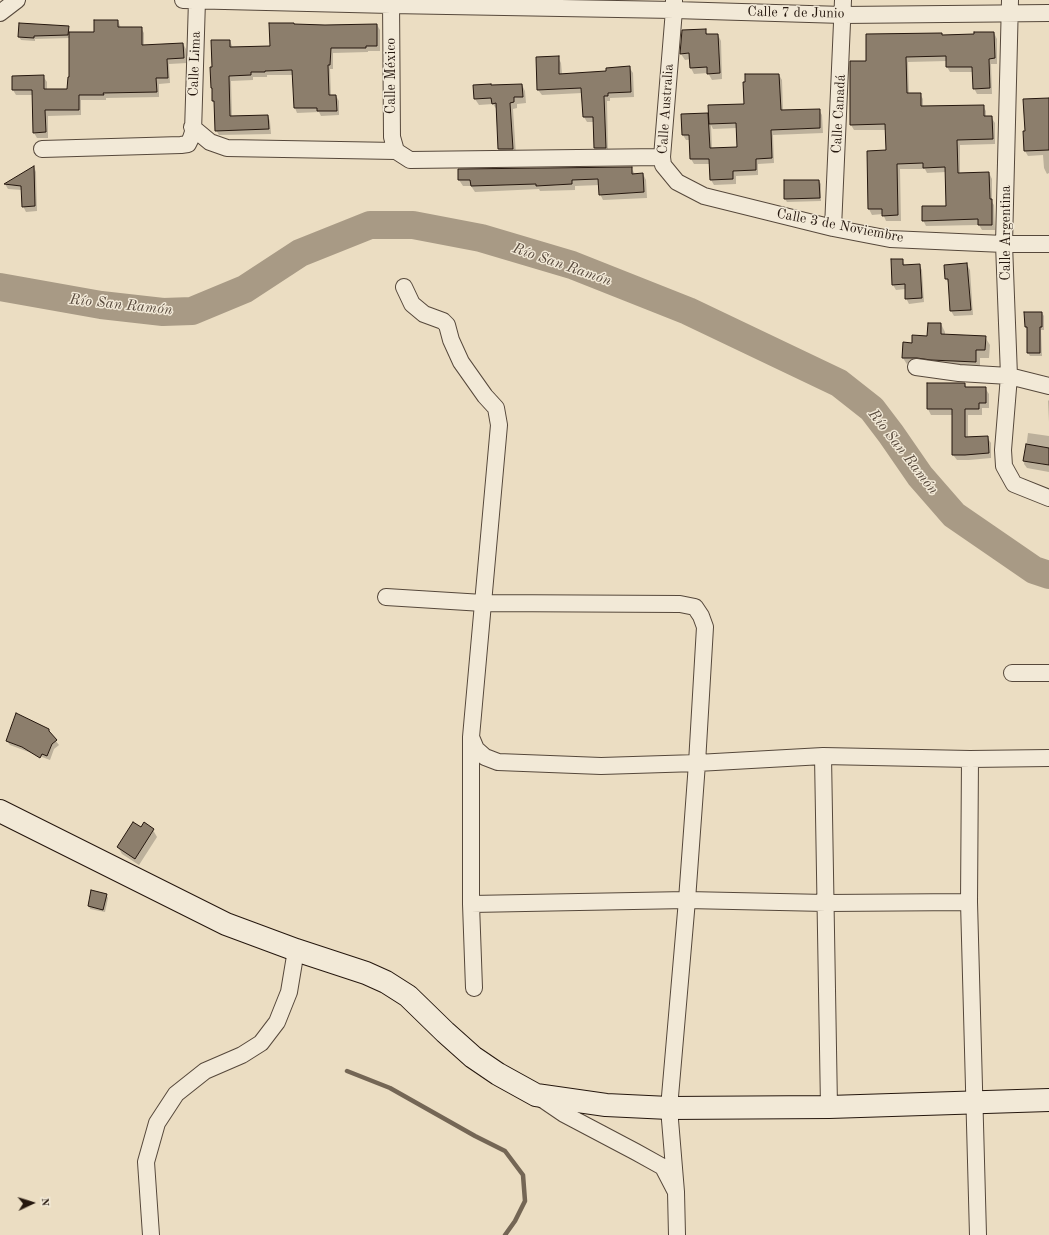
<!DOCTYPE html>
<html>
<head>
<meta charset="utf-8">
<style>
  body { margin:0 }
  #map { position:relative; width:1049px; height:1235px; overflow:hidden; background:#ebddc2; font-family:"Old Standard TT",serif }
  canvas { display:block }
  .north { position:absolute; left:12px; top:1183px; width:40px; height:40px; -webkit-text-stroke:3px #f2e9d7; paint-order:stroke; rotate:86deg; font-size:11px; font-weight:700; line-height:16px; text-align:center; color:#25170e }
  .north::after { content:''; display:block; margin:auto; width:14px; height:18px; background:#25170e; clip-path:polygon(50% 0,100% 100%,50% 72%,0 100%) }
</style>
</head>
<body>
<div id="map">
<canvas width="1049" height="1235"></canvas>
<div class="north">N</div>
</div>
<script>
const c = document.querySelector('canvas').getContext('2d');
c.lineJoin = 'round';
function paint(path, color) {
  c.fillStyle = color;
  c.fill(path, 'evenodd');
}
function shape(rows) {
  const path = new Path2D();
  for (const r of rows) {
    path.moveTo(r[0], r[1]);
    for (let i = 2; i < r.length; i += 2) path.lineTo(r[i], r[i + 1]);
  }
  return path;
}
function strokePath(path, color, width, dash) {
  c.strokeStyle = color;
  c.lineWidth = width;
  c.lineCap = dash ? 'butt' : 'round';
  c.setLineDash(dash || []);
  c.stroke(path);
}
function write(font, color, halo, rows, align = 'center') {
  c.font = font + ' "Old Standard TT",serif';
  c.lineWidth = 3;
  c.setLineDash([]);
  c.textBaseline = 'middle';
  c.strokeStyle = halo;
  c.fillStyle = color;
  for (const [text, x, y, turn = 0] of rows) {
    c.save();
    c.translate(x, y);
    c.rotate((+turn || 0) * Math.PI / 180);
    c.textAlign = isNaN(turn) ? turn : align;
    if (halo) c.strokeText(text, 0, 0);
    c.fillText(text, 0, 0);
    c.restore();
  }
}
paint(shape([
  [118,21,121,28,141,28,144,33,144,46,183,44,186,49,187,63,169,64,170,83,159,84,159,97,106,98,106,100,81,100,81,115,48,116,48,138,37,138,34,133,33,95,16,95,13,90,43,76,47,82,47,90,68,90,70,78,70,38,35,39,35,41,21,40,19,37,68,27,70,33,95,33],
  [294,25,377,25,380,30,380,51,368,51,368,52,333,53,333,69,330,69,331,96,336,96,339,101,339,115,321,116,319,112,297,113,295,108,293,75,267,75,267,77,253,77,253,80,231,81,232,117,268,116,270,121,271,134,219,135,216,130,215,105,213,101,213,90,212,88,213,67,230,41,233,48,271,47],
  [705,30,708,35,718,35,721,41,722,79,712,80,708,73,694,74,691,68,691,59,685,60,681,54],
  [994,33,997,39,997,64,991,64,992,94,977,94,974,88,973,72,950,72,947,67,947,61,908,62,909,94,920,94,923,99,923,107,983,106,986,111,986,117,991,117,995,123,995,144,960,145,960,174,989,173,992,179,992,202,994,205,995,230,982,230,979,225,926,226,923,220,947,207,946,172,927,173,925,169,900,169,901,221,886,221,883,214,872,215,869,209,868,152,887,151,886,130,854,130,851,125,867,62,943,36],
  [558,57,561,63,562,74,607,72,629,67,633,73,634,97,610,98,610,101,607,101,608,153,598,153,595,148,594,122,587,122,584,117,582,93,542,95,538,90],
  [779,75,782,80,783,111,819,110,822,115,823,133,773,135,774,163,758,164,758,175,736,176,736,184,714,185,711,180,710,164,694,164,691,159,690,140,686,140,683,135,708,114,710,117,745,105],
  [711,125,713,129,737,128,738,148,712,149],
  [522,85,525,91,526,103,517,104,517,108,513,109,516,155,503,156,499,149,497,110,493,104,479,105,475,99],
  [1049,99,1049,173,1047,174,1044,168,1043,155,1028,156,1025,151,1026,132],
  [34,167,36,172,37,211,26,212,23,206,22,190,8,189,5,184],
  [631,168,635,174,643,174,646,180,647,198,603,200,600,194,600,185,575,186,575,190,540,191,539,189,475,192,471,186,463,186,459,180,459,170],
  [785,181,819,181,821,184,821,201,787,202,785,199],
  [892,260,902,260,905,265,919,265,922,270,924,302,909,304,906,298,906,289,896,290,893,285],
  [967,265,970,270,973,315,954,316,951,311,949,284,946,279,945,266],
  [1042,313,1044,316,1044,330,1041,330,1042,356,1030,356,1028,353,1027,330,1026,327],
  [941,324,945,332,945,335,985,337,990,345,989,358,980,358,980,369,922,365,908,366,903,358,913,344,928,337],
  [965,384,967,388,985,388,989,394,989,408,982,408,982,415,968,415,968,438,987,437,991,443,991,458,969,460,957,460,953,455,953,415,931,415,928,409],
  [1049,400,1049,422,1048,401],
  [1028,433,1049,436,1049,472,1027,468,1024,464],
  [51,735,59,745,54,749,50,760,10,745,7,741],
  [144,824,153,830,157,837,139,865,122,854,118,847,141,829],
  [106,895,108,898,105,912,90,909,89,906]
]), '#0003');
strokePath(shape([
  [347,1071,390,1088,475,1136,505,1151,523,1175,525,1201,515,1221,505,1235]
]), '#746655', 4.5);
strokePath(shape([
  [0,287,101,305,163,312,192,311,245,289,300,253,370,225,413,225,481,238,572,265,688,311,839,383,872,409,891,434,920,476,954,515,1034,570,1049,575]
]), '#a89a85', 28);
const building = shape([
  [94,20,118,20,118,27,142,27,142,45,183,43,184,58,167,59,168,78,156,78,157,92,103,93,104,95,79,95,79,110,45,110,46,132,33,133,32,90,12,90,12,76,44,75,44,89,67,89,68,77,69,77,69,32,94,32,94,20],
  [19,23,69,26,68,35,34,36,34,38,18,37,19,23],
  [269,23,294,23,294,24,325,25,377,24,377,46,366,46,366,48,331,48,330,65,328,65,329,95,336,95,337,111,317,111,317,108,294,108,292,70,265,71,265,72,251,72,251,75,229,76,230,116,268,115,269,129,215,131,214,101,212,101,212,88,211,88,210,67,212,67,211,40,230,40,230,47,270,46,269,23],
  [706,29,706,34,718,34,720,73,707,74,707,67,690,68,689,53,680,54,682,30,706,29],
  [974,32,994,32,995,58,989,59,990,88,973,89,972,67,946,67,946,56,906,57,907,93,921,93,921,106,984,105,984,116,992,116,993,139,957,140,958,173,989,172,990,199,992,199,992,225,978,225,978,219,922,221,922,206,946,206,945,167,923,168,923,163,897,164,898,215,882,216,882,209,868,209,867,151,886,150,885,124,850,125,850,61,866,61,866,34,942,33,942,35,974,34,974,32],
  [559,56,559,74,606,71,606,68,630,66,631,92,608,93,608,96,604,96,606,148,594,148,593,117,583,117,581,88,537,90,536,57,559,56],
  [745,74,779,74,781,110,820,109,820,128,771,130,772,158,756,159,756,170,733,171,733,179,710,180,709,159,690,159,689,135,682,135,681,114,708,113,710,148,737,147,736,123,709,124,708,105,744,104,743,82,745,82,745,74],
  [491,84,491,85,522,84,523,97,514,97,514,102,510,103,513,149,498,149,496,103,492,104,491,98,474,99,473,85,491,84],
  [1049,98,1049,150,1024,151,1023,131,1025,131,1023,99,1049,98],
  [34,166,35,206,22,207,21,186,4,184,34,166],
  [632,167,632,174,643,173,644,192,599,195,598,179,572,180,572,184,536,186,536,184,471,186,470,180,458,180,458,169,632,167],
  [784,180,819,180,820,198,784,199,784,180],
  [891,259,903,259,903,265,920,264,922,298,905,299,905,284,892,285,891,259],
  [967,263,971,310,950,311,948,279,945,279,944,265,967,263],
  [1024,312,1042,312,1042,327,1040,327,1040,353,1027,353,1027,327,1025,327,1024,312],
  [928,323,941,323,941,334,986,336,985,350,976,350,976,362,931,360,917,358,902,358,903,342,912,343,912,335,927,336,928,323],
  [927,383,965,383,965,387,986,387,986,403,979,403,979,409,965,409,965,437,988,436,989,453,965,455,952,455,952,409,927,409,927,383],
  [1026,444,1049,448,1049,465,1023,461,1026,444],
  [16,713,49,729,49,731,57,740,52,744,47,756,42,754,40,758,22,747,6,741,16,713],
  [133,822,141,827,144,822,154,829,135,859,117,847,133,822],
  [91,890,107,894,103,910,88,906,91,890]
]);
paint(building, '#8c7e6c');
strokePath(building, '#25170e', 1);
const street = shape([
  [183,0,391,5,674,10,843,15,1049,13],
  [391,0,392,137,396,151],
  [674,0,674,10,662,157,663,165,677,182,704,196,833,228,890,239,1004,244,1049,244],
  [1010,0,1004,244,1009,376,1003,450,1004,466,1014,484,1049,498],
  [0,13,17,0],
  [192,127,210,142,227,148,396,151,410,160,662,157],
  [42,149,181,145,188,144,191,138,193,132,197,0],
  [833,228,843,0],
  [404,287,412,304,424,314,443,321,447,325,451,340,461,362,485,396,496,408,499,425,471,737,476,749,485,757,498,762,601,766,697,763,823,756,970,759,1049,758],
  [916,367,959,373,1009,376,1049,386],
  [386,597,483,603,680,604,695,607,701,616,705,627,697,763,687,900,669,1108,676,1192],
  [1012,673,1049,673],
  [471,738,471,904,474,988],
  [823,756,829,1107],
  [970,759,969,902,978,1235],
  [471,904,687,900,826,903,969,902],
  [539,1097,564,1114,636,1152,663,1167,676,1192,677,1235],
  [151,1235,146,1162,157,1123,176,1094,205,1071,242,1055,261,1043,277,1022,289,992,296,950]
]);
const secondary = shape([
  [0,811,226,924,296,950,366,973,386,982,408,996,445,1032,473,1057,498,1074,536,1095,606,1105,669,1108,829,1107,1049,1100]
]);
strokePath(street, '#56483b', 18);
strokePath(secondary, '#25170e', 24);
strokePath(street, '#f2e9d7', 16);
strokePath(secondary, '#f2e9d7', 22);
write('14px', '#25170e', '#f2e9d7', [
  ["Calle 7 de Junio",796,13,1],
  ["Calle Lima",195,64,-88],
  ["Calle México",391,76,-90],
  ["Calle Australia",666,109,-86],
  ["Calle Canadá",839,114,-87],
  ["Calle 3 de Noviembre",840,226,11],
  ["Calle Argentina",1006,233,-90]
]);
write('italic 15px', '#594b3e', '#f2e9d7', [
  ["Río San Ramón",562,265,19],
  ["Río San Ramón",121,305,6],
  ["Río San Ramón",903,452,52]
]);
</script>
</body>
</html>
